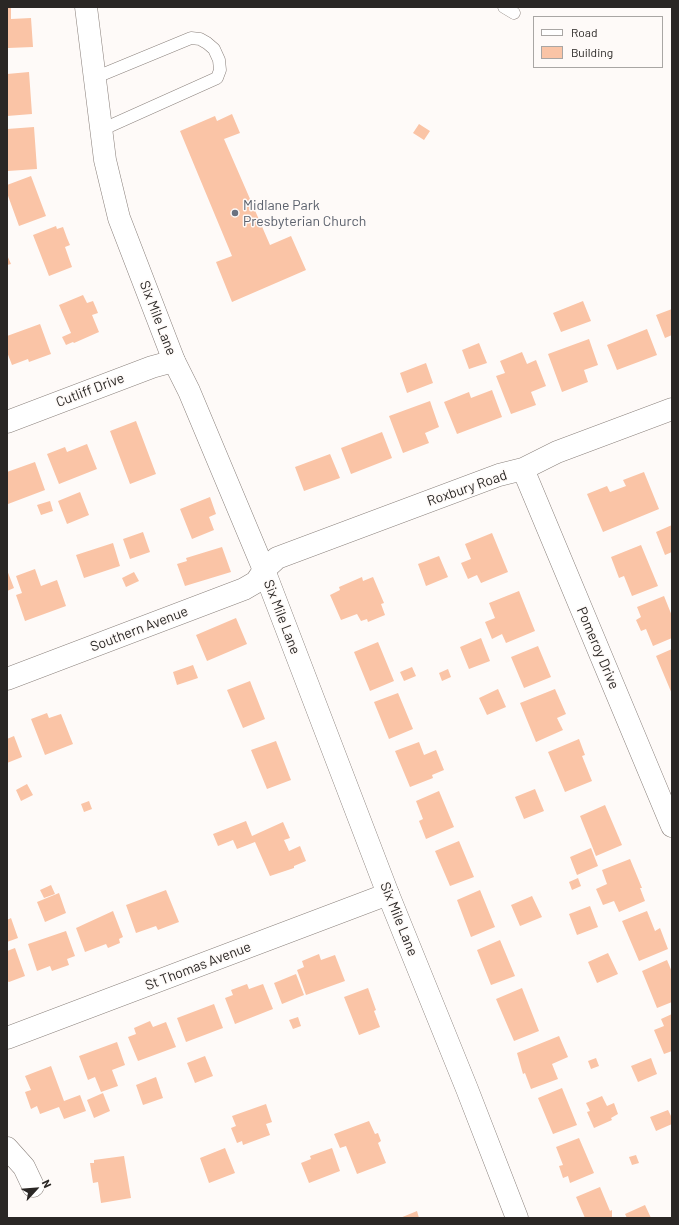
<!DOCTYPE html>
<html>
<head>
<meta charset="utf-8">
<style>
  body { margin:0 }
  #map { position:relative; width:679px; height:1225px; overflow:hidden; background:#fefaf8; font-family:Barlow,sans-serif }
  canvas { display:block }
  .frame { position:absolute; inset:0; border:8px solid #2a2725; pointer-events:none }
  .legend { position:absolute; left:533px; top:16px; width:130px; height:52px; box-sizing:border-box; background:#fefaf8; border:1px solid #a9a6a4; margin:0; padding:5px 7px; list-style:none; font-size:12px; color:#2a2725 }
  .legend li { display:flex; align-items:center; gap:8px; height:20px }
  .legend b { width:20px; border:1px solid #a9a6a4 }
  .north { position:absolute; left:16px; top:1169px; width:40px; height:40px; -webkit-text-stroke:3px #fefaf8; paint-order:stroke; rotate:64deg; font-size:11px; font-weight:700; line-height:16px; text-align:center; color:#2a2725 }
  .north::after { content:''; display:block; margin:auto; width:14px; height:18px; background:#2a2725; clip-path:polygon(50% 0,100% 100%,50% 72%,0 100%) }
</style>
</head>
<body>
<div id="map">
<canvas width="679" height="1225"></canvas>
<div class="frame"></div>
<ul class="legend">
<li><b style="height:5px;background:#fff"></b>Road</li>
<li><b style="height:11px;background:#fac4a6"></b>Building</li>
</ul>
<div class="north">N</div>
</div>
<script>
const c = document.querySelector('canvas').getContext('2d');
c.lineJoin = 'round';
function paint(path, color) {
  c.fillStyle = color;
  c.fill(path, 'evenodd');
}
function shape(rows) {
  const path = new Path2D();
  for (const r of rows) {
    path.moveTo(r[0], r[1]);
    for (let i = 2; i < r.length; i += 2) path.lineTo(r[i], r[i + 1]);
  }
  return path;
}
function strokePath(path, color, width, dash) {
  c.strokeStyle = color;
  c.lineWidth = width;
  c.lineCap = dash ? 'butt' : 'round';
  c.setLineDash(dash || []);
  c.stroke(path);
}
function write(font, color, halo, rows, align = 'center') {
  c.font = font + ' Barlow,sans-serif';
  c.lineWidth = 3;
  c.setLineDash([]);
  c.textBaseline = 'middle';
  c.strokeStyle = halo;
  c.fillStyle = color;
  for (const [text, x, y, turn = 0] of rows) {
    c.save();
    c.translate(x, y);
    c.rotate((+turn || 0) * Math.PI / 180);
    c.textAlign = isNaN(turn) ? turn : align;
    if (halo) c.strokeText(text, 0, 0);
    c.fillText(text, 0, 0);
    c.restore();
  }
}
paint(shape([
  [11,7,11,19,31,18,33,47,8,48,7,8],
  [29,72,32,114,7,116,7,74],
  [232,114,240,133,224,139,270,245,291,236,306,270,232,302,216,262,232,256,180,131,215,116,217,121],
  [419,124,430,131,424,140,413,133],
  [34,127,37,169,8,171,7,129],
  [31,176,46,216,19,226,7,193,7,185],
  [56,226,57,229,63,227,67,238,70,245,65,247,72,267,49,276,33,235],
  [7,255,11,264,7,265],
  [83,295,87,303,93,301,96,308,98,313,92,315,99,332,74,343,73,342,66,345,62,337,71,333,59,305],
  [583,301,591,321,561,332,553,313],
  [672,309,672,335,665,338,656,315],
  [40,324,51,354,29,362,28,359,12,365,7,352,7,336],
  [647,329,657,355,617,370,607,345],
  [589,339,598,365,584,370,588,382,562,392,548,354],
  [479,343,487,363,469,369,462,350],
  [522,352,527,364,536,360,546,386,531,392,536,405,511,414,496,376,505,373,500,361],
  [426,363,433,383,407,393,400,373],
  [492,390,502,417,457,434,444,402,469,392,471,398],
  [430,401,439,427,425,433,429,443,403,453,389,416],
  [136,421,156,474,130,484,110,431],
  [382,432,392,458,351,474,341,448],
  [87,444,97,469,59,484,47,454,65,447,67,452],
  [330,454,340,478,304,491,295,467],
  [35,462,45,490,8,504,7,472],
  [644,472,659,509,603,532,587,494,607,486,610,492,626,486,623,480],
  [80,492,89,515,67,524,58,501],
  [210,497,216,514,209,517,214,530,192,539,180,509],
  [50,501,53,511,41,515,37,505],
  [672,525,672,552,665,555,656,532],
  [143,532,150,552,130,559,123,539],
  [492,533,508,572,481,583,477,575,468,579,461,563,471,559,465,544],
  [113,543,120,566,84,578,76,555],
  [641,545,658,586,632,596,624,576,619,578,611,557],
  [222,547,231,572,185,586,177,564,187,561,186,558],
  [439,556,448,577,426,586,418,564],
  [35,569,41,586,57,580,66,606,25,621,16,595,22,593,16,576],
  [7,570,14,588,7,591],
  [134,572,139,581,126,587,122,578],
  [362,577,363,581,373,577,384,603,381,604,385,615,368,622,367,619,361,621,357,614,341,620,330,595,340,590,339,587],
  [519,591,535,631,506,643,502,634,492,639,485,622,495,618,489,603],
  [664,596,672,616,672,638,653,646,646,629,641,631,636,620,641,617,637,607],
  [236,618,247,644,207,661,196,635],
  [481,638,490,661,469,669,460,647],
  [378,642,394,681,370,691,354,652],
  [538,646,551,677,524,688,511,657],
  [672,649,672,694,656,656],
  [193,665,198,678,177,685,173,672],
  [412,667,416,676,404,681,400,672],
  [448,669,451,677,442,681,439,673],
  [250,681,265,719,243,728,227,690],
  [498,689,506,707,487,715,479,698],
  [555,689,566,714,557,718,563,730,536,742,520,703],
  [398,693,413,729,389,739,374,702],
  [47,713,49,718,61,714,73,744,45,755,31,719],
  [14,736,22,757,7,763,7,739],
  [579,739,585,755,582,756,592,781,565,792,548,752],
  [276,741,291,780,267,789,251,750],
  [419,742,424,755,436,750,444,770,432,775,433,778,410,787,395,751],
  [27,784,33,795,21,801,16,790],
  [535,789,544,811,524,819,515,797],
  [439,791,454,827,426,839,419,821,423,819,416,801],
  [89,801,92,809,84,812,81,804],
  [605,805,622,845,596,856,580,816],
  [246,821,252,836,283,822,290,838,284,840,289,851,300,846,306,861,294,866,294,868,270,876,255,842,237,849,233,840,218,846,213,834],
  [459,841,474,877,450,886,435,851],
  [591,848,598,866,577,875,570,857],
  [630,859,642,888,640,888,645,901,619,912,614,901,603,905,596,889,607,884,602,870],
  [578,878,581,886,572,890,569,882],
  [51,885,55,894,44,898,40,890],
  [166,890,179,922,158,930,156,926,136,933,126,905],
  [480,890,495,927,471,937,457,900],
  [59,893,66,913,45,922,37,902],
  [532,896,542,917,520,926,511,905],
  [590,906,598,927,577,935,569,914],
  [113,911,123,937,119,939,120,943,108,948,106,944,85,952,76,928],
  [647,911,655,931,660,928,668,949,639,961,622,921],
  [11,918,18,938,7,942,7,920],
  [66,931,75,956,67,959,69,965,52,971,50,966,37,971,28,944],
  [500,940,515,976,491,985,477,950],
  [15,948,25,976,9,982,7,981,7,951],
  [608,953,618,974,597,983,588,962],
  [319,954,321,960,335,955,345,981,306,995,297,970,304,967,302,961],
  [667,960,672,972,672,1002,657,1008,642,971],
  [296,974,304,995,282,1004,274,983],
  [247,984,249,989,263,984,273,1009,235,1024,225,998,233,995,231,990],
  [368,988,376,1010,374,1011,380,1027,359,1035,344,997],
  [522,988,539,1031,514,1041,496,999],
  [214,1004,223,1028,186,1042,177,1018],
  [672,1014,672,1051,664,1054,654,1030,664,1026,661,1019],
  [298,1017,301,1026,293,1029,289,1020],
  [150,1021,153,1027,166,1022,176,1047,138,1061,128,1037,136,1034,134,1028],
  [559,1036,568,1057,552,1064,558,1079,531,1089,525,1073,523,1074,517,1053],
  [117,1042,125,1065,112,1070,118,1086,101,1092,95,1077,88,1080,79,1056],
  [205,1056,213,1076,195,1083,187,1063],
  [596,1058,599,1066,591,1069,588,1061],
  [651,1058,657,1074,638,1082,631,1066],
  [51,1066,64,1101,80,1095,86,1111,64,1119,59,1107,40,1114,37,1106,31,1109,25,1092,31,1090,25,1076],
  [156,1077,163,1098,143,1105,136,1085],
  [562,1088,577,1125,553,1134,538,1098],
  [103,1093,110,1111,94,1118,87,1100],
  [602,1096,607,1106,614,1103,618,1114,611,1118,612,1120,594,1128,587,1112,590,1111,586,1103],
  [266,1104,272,1122,266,1124,270,1135,243,1145,242,1141,237,1143,231,1128,236,1126,232,1116],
  [668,1110,672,1118,672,1124,656,1131,650,1117],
  [369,1121,375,1134,378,1133,381,1141,378,1143,386,1163,357,1174,346,1146,340,1148,334,1134],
  [579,1138,594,1173,570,1183,568,1176,563,1178,559,1166,563,1165,556,1147],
  [225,1148,235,1173,209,1183,200,1158],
  [332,1148,340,1171,309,1183,301,1163,311,1159,310,1156],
  [636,1155,639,1163,632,1165,629,1157],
  [124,1156,131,1198,101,1203,98,1182,93,1183,90,1163,94,1163,94,1160],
  [600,1187,610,1211,612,1210,612,1218,585,1218,576,1197],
  [645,1205,651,1218,627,1218,625,1214],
  [417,1211,419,1218,400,1218]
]), '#fac4a6');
const service = shape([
  [504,7,514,13],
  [94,78,191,38,200,39,207,43,214,49,219,60,220,70,217,78,101,130]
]);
const minor = shape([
  [7,422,152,367,174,361],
  [523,469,672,826],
  [7,679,244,589,256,582,264,570,277,558,499,475,523,469,557,452,672,409],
  [7,1038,388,894],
  [7,1148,24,1167,33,1186]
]);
const tertiary = shape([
  [86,7,105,160,119,218,174,361,189,391,264,570,388,894,467,1089,517,1218]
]);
strokePath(service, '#8a817c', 13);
strokePath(minor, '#8a817c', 23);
strokePath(tertiary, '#8a817c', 23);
strokePath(service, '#fff', 12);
strokePath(minor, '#fff', 22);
strokePath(tertiary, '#fff', 22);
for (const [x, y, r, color] of [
  [235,213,4,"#6b7280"]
]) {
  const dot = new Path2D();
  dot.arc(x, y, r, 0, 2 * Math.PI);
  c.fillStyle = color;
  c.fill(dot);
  strokePath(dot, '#fefaf8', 1.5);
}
write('14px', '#5b616d', '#fefaf8', [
  ["Midlane Park",243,205],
  ["Presbyterian Church",243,221]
], 'left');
write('14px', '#2a2725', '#fefaf8', [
  ["Six Mile Lane",158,318,69],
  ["Cutliff Drive",90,390,-21],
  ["Roxbury Road",467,488,-19],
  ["Six Mile Lane",282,617,69],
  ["Southern Avenue",139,629,-21],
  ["Pomeroy Drive",598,648,67],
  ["Six Mile Lane",399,919,68],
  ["St Thomas Avenue",198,966,-21]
]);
</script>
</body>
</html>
